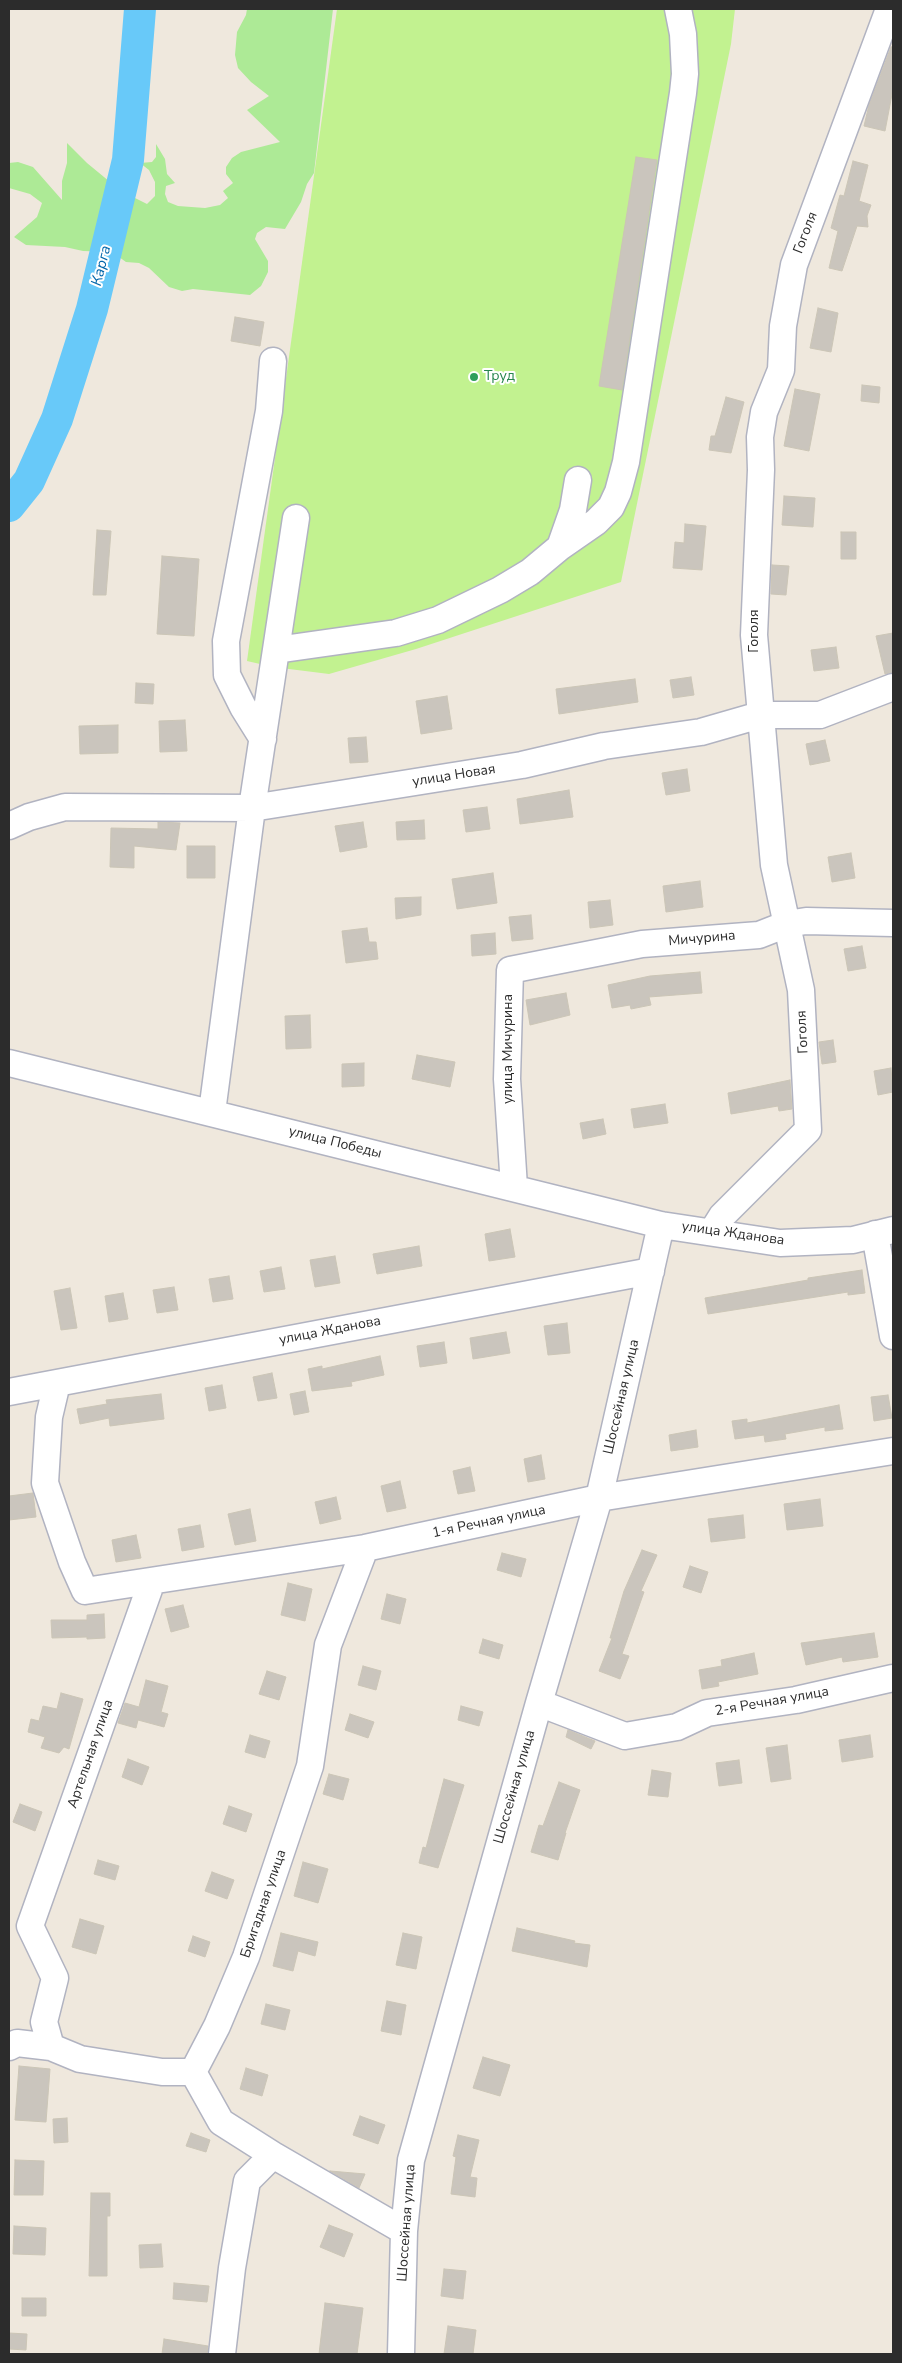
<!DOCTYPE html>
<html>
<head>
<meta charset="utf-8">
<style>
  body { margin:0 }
  #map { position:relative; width:902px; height:2363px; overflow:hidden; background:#efe8dd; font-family:"Nunito Sans",sans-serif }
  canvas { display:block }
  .frame { position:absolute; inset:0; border:10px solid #2c2c2c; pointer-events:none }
</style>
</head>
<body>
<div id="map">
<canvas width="902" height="2363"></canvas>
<div class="frame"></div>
</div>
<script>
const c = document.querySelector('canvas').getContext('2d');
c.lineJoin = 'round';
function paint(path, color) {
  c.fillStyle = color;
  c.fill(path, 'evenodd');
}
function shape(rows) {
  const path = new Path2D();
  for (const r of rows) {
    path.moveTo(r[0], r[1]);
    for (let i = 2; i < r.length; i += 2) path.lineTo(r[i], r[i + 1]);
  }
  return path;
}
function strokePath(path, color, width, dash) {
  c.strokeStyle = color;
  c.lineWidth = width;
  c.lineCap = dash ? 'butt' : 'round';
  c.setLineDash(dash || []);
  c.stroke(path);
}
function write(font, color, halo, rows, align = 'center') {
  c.font = font + ' "Nunito Sans",sans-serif';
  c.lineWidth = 4;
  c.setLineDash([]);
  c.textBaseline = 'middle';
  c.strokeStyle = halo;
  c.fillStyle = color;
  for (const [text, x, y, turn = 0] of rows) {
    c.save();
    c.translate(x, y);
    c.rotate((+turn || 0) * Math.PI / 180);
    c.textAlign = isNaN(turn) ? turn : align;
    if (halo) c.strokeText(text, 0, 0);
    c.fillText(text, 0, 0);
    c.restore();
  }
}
paint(shape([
  [247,9,333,9,314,173,307,184,301,202,285,229,266,227,257,233,255,239,268,261,268,272,261,286,250,295,193,289,182,291,169,287,149,268,139,263,126,262,112,252,83,251,65,247,26,245,14,237,37,217,42,203,30,194,9,188,9,163,18,162,33,167,62,200,62,181,67,163,67,143,87,163,121,191,147,204,155,196,155,182,149,170,140,163,152,162,156,157,156,144,165,159,167,174,175,183,166,186,165,194,168,202,178,206,205,208,220,205,228,198,223,191,233,183,226,174,226,167,232,158,241,152,280,142,247,110,269,96,251,82,238,68,235,55,237,32,246,15]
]), '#adea96');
paint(shape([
  [337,9,735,9,731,44,621,582,416,649,329,674,273,667,247,661]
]), '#c2f290');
strokePath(shape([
  [9,506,29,481,57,419,92,309,128,160,140,9]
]), '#68c9f9', 32);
const building = shape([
  [891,47,893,47,893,89,885,131,864,126,869,105,891,47],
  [636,157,657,160,622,390,599,386,636,157],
  [853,161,868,165,859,201,871,205,867,216,868,227,857,226,842,271,829,268,838,231,831,228,840,195,844,196,853,161],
  [818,308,838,313,831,352,810,348,818,308],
  [235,317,264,322,260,346,231,341,235,317],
  [862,385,880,387,879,403,861,401,862,385],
  [795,389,820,394,809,451,784,446,795,389],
  [726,397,744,402,731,453,709,450,711,436,715,436,726,397],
  [784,496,815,498,813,527,782,525,784,496],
  [685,524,706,526,702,570,673,568,675,542,684,543,685,524],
  [97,530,111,531,106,595,93,595,97,530],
  [841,532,856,532,856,559,841,559,841,532],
  [162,556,199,559,194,636,157,634,162,556],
  [772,565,789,566,786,595,771,594,772,565],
  [893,633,893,672,885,674,876,636,893,633],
  [836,647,839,668,814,671,811,650,836,647],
  [691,677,694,695,673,698,670,680,691,677],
  [635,679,638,702,559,714,556,689,635,679],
  [136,683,154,684,153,704,135,703,136,683],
  [447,696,452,729,421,734,416,701,447,696],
  [185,720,187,751,160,752,159,721,185,720],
  [118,725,118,753,80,754,79,726,118,725],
  [366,737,368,762,350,763,348,738,366,737],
  [825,740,830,761,810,765,806,744,825,740],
  [687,769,690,791,666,795,662,773,687,769],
  [569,790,573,817,520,824,517,799,569,790],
  [487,807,490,829,466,832,463,810,487,807],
  [424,820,425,839,397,840,396,822,424,820],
  [158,822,180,823,176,850,134,846,134,868,110,867,111,828,158,829,158,822],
  [363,822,367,847,340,852,335,826,363,822],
  [187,846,215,846,215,878,187,878,187,846],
  [851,853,855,878,832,882,828,857,851,853],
  [493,873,497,903,457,909,452,879,493,873],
  [700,881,703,907,666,912,663,886,700,881],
  [421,897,421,915,396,919,395,898,421,897],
  [610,900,613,925,590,928,588,902,610,900],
  [531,915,533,939,512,941,509,917,531,915],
  [367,928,369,942,376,942,378,959,346,963,342,931,367,928],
  [495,933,496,954,472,956,471,935,495,933],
  [862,946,866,968,848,971,844,949,862,946],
  [700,972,702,993,649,997,651,1005,631,1009,630,1005,612,1008,608,985,650,976,700,972],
  [566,993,570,1015,530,1025,526,1000,566,993],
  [310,1015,311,1048,286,1049,285,1016,310,1015],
  [833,1040,836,1062,822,1064,819,1042,833,1040],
  [417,1055,455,1062,450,1087,412,1079,417,1055],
  [364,1063,364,1086,342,1087,342,1064,364,1063],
  [891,1068,893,1092,878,1095,874,1071,891,1068],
  [790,1080,792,1109,779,1111,778,1106,731,1114,728,1093,790,1080],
  [665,1104,668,1123,634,1128,631,1109,665,1104],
  [603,1119,606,1134,583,1139,580,1123,603,1119],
  [510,1229,515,1257,489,1261,485,1234,510,1229],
  [419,1246,422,1266,377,1274,373,1254,419,1246],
  [335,1256,340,1283,315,1287,310,1260,335,1256],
  [281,1267,285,1289,264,1292,260,1271,281,1267],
  [862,1270,865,1293,848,1295,848,1292,708,1314,705,1298,808,1280,808,1278,862,1270],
  [229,1276,233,1299,213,1302,209,1279,229,1276],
  [174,1287,178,1310,157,1313,153,1290,174,1287],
  [70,1288,77,1328,61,1330,54,1291,70,1288],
  [123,1293,128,1319,109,1322,105,1296,123,1293],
  [567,1323,570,1353,548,1355,544,1326,567,1323],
  [506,1332,510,1353,473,1359,470,1338,506,1332],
  [444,1342,447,1363,420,1367,417,1346,444,1342],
  [380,1356,384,1375,351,1382,352,1386,312,1391,308,1369,322,1366,322,1369,380,1356],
  [272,1373,277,1398,258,1401,253,1377,272,1373],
  [222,1385,226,1408,209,1411,205,1388,222,1385],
  [305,1391,309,1412,294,1415,290,1394,305,1391],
  [161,1394,164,1419,110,1426,109,1418,80,1424,77,1409,107,1404,106,1400,161,1394],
  [888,1395,892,1418,874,1421,871,1397,888,1395],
  [839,1405,843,1429,825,1431,825,1427,785,1434,786,1439,765,1442,764,1435,735,1439,732,1421,747,1419,747,1423,839,1405],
  [696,1430,698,1447,671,1451,669,1435,696,1430],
  [541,1455,545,1479,528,1482,524,1459,541,1455],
  [470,1467,475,1491,458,1494,453,1471,470,1467],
  [400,1481,406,1508,387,1512,381,1486,400,1481],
  [33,1493,36,1517,9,1520,9,1496,33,1493],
  [336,1497,341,1519,320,1524,315,1502,336,1497],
  [820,1499,823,1526,787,1530,784,1504,820,1499],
  [250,1509,256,1541,235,1545,228,1514,250,1509],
  [743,1515,745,1538,711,1542,708,1519,743,1515],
  [200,1525,204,1547,182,1551,178,1529,200,1525],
  [136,1535,141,1558,116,1562,112,1540,136,1535],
  [642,1550,657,1555,641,1591,644,1592,622,1654,629,1656,620,1679,599,1671,612,1638,610,1638,624,1591,642,1550],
  [502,1553,526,1559,521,1577,497,1570,502,1553],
  [690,1566,708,1572,701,1593,683,1587,690,1566],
  [288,1583,312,1589,305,1621,281,1615,288,1583],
  [387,1594,406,1599,400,1624,381,1619,387,1594],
  [183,1605,189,1627,171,1632,165,1609,183,1605],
  [104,1614,105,1638,87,1639,87,1637,52,1638,51,1620,87,1620,87,1615,104,1614],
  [874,1633,878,1657,843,1662,842,1657,806,1665,801,1643,874,1633],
  [483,1639,503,1645,499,1659,479,1653,483,1639],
  [754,1653,758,1674,718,1682,719,1686,702,1689,699,1670,722,1666,721,1660,754,1653],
  [363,1666,381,1671,376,1690,358,1685,363,1666],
  [267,1671,286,1677,279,1700,259,1694,267,1671],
  [146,1680,168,1686,161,1712,168,1714,164,1727,138,1720,136,1728,118,1723,125,1703,139,1707,146,1680],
  [61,1693,83,1699,69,1749,64,1747,59,1753,41,1748,45,1737,28,1732,31,1719,39,1721,43,1706,57,1709,61,1693],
  [461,1706,483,1712,479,1726,458,1720,461,1706],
  [350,1714,374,1722,368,1738,345,1730,350,1714],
  [568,1730,595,1741,591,1749,566,1737,568,1730],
  [250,1735,270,1741,265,1758,245,1752,250,1735],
  [870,1735,873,1757,842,1762,839,1740,870,1735],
  [787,1745,791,1779,771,1782,766,1748,787,1745],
  [128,1759,149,1767,142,1785,122,1777,128,1759],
  [739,1760,742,1783,719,1786,716,1763,739,1760],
  [652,1770,671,1773,668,1797,648,1795,652,1770],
  [329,1774,349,1779,343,1800,323,1794,329,1774],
  [444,1779,464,1785,438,1868,419,1863,423,1847,426,1848,444,1779],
  [559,1782,580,1790,565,1833,566,1833,558,1860,531,1852,539,1825,543,1826,559,1782],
  [20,1804,42,1812,35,1831,13,1822,20,1804],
  [229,1806,252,1814,246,1832,223,1824,229,1806],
  [98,1860,119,1866,115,1880,94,1874,98,1860],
  [303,1862,328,1869,318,1903,294,1896,303,1862],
  [212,1872,234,1880,227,1899,205,1891,212,1872],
  [80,1919,104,1926,96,1954,72,1947,80,1919],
  [517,1928,575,1941,574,1943,590,1945,587,1967,512,1951,517,1928],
  [281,1933,318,1942,315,1956,298,1951,293,1971,273,1966,281,1933],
  [403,1933,422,1937,416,1969,396,1965,403,1933],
  [193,1936,210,1942,205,1957,188,1951,193,1936],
  [387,2001,406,2005,401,2035,381,2031,387,2001],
  [266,2004,290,2010,285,2030,261,2024,266,2004],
  [483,2057,510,2065,500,2096,473,2088,483,2057],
  [19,2066,50,2069,46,2122,15,2120,19,2066],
  [246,2068,268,2075,262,2096,240,2089,246,2068],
  [360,2116,385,2125,378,2144,353,2135,360,2116],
  [67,2118,68,2142,54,2143,53,2119,67,2118],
  [191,2133,210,2140,206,2152,186,2146,191,2133],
  [458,2135,479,2140,470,2177,477,2178,475,2197,451,2194,456,2157,453,2156,458,2135],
  [15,2160,44,2161,43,2195,14,2195,15,2160],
  [330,2171,365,2174,359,2188,330,2171],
  [91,2193,110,2193,110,2216,107,2216,107,2276,89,2276,91,2193],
  [329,2225,353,2234,344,2257,320,2247,329,2225],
  [14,2226,46,2228,45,2255,13,2254,14,2226],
  [161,2244,163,2267,140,2268,139,2245,161,2244],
  [444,2269,466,2271,463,2299,441,2296,444,2269],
  [174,2283,209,2286,207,2302,173,2299,174,2283],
  [22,2298,46,2298,46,2316,22,2316,22,2298],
  [325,2303,363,2308,357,2354,319,2354,325,2303],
  [448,2326,476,2330,473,2354,444,2354,448,2326],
  [9,2333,27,2334,26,2350,9,2349,9,2333],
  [164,2339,208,2346,207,2354,162,2354,164,2339]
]);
paint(building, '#cac5bd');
strokePath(building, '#cbc5b6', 1);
const minor = shape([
  [560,547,596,522,611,507,618,492,626,462,683,93,685,74,683,34,678,9],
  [276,650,396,633,438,620,500,590,530,572,560,547,573,510,578,480],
  [263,739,243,707,227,675,226,641,269,411,273,361],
  [9,826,29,817,65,807,252,808,522,765,604,746,701,732,760,715,820,715,893,687],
  [9,1063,661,1225,780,1243,853,1240,893,1230],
  [212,1112,252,808,296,518],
  [514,1187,507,1079,510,970,642,944,759,935,787,924,806,921,893,923],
  [712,1232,722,1216,808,1130,801,990,774,865,754,635,761,470,760,437,764,412,781,370,783,326,794,265,889,9],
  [875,1234,893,1336],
  [57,1383,49,1417,45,1483,72,1562,85,1591,365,1548,599,1498,893,1451],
  [9,1392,651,1271],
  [539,1703,625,1736,677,1727,707,1713,796,1700,893,1678],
  [9,2047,17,2043,51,2047,80,2059,162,2072,193,2072],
  [51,2047,44,2022,55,1978,30,1926,152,1581],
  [193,2072,217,2026,246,1957,310,1766,328,1645,365,1548],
  [193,2072,221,2122,273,2155,404,2231],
  [222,2354,232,2268,247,2181,273,2155],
  [401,2354,404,2231,411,2160,539,1703,599,1498,661,1225]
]);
strokePath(minor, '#b1b3c1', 29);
strokePath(minor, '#fff', 26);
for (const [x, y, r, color] of [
  [474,377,5,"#2e9e5b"]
]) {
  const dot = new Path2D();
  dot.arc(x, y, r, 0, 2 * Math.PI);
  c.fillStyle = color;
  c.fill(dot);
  strokePath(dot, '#fff', 2);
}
write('14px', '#2c2c2c', '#fff', [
  ["Гоголя",806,233,-69],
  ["Гоголя",755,631,-90],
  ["улица Новая",454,776,-9],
  ["Мичурина",702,939,-5],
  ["Гоголя",803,1032,-93],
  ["улица Мичурина",509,1049,-90],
  ["улица Победы",335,1143,14],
  ["улица Жданова",733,1234,8],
  ["улица Жданова",330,1331,-11],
  ["Шоссейная улица",622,1397,-77],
  ["1-я Речная улица",489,1522,-12],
  ["2-я Речная улица",772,1702,-10],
  ["Артельная улица",91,1754,-71],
  ["Шоссейная улица",515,1787,-74],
  ["Бригадная улица",264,1904,-71],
  ["Шоссейная улица",407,2223,-86]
]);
write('14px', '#27864d', '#fff', [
  ["Труд",484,377]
], 'left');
write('italic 15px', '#0266aa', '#fff', [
  ["Карга",102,266,-76]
]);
</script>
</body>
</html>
